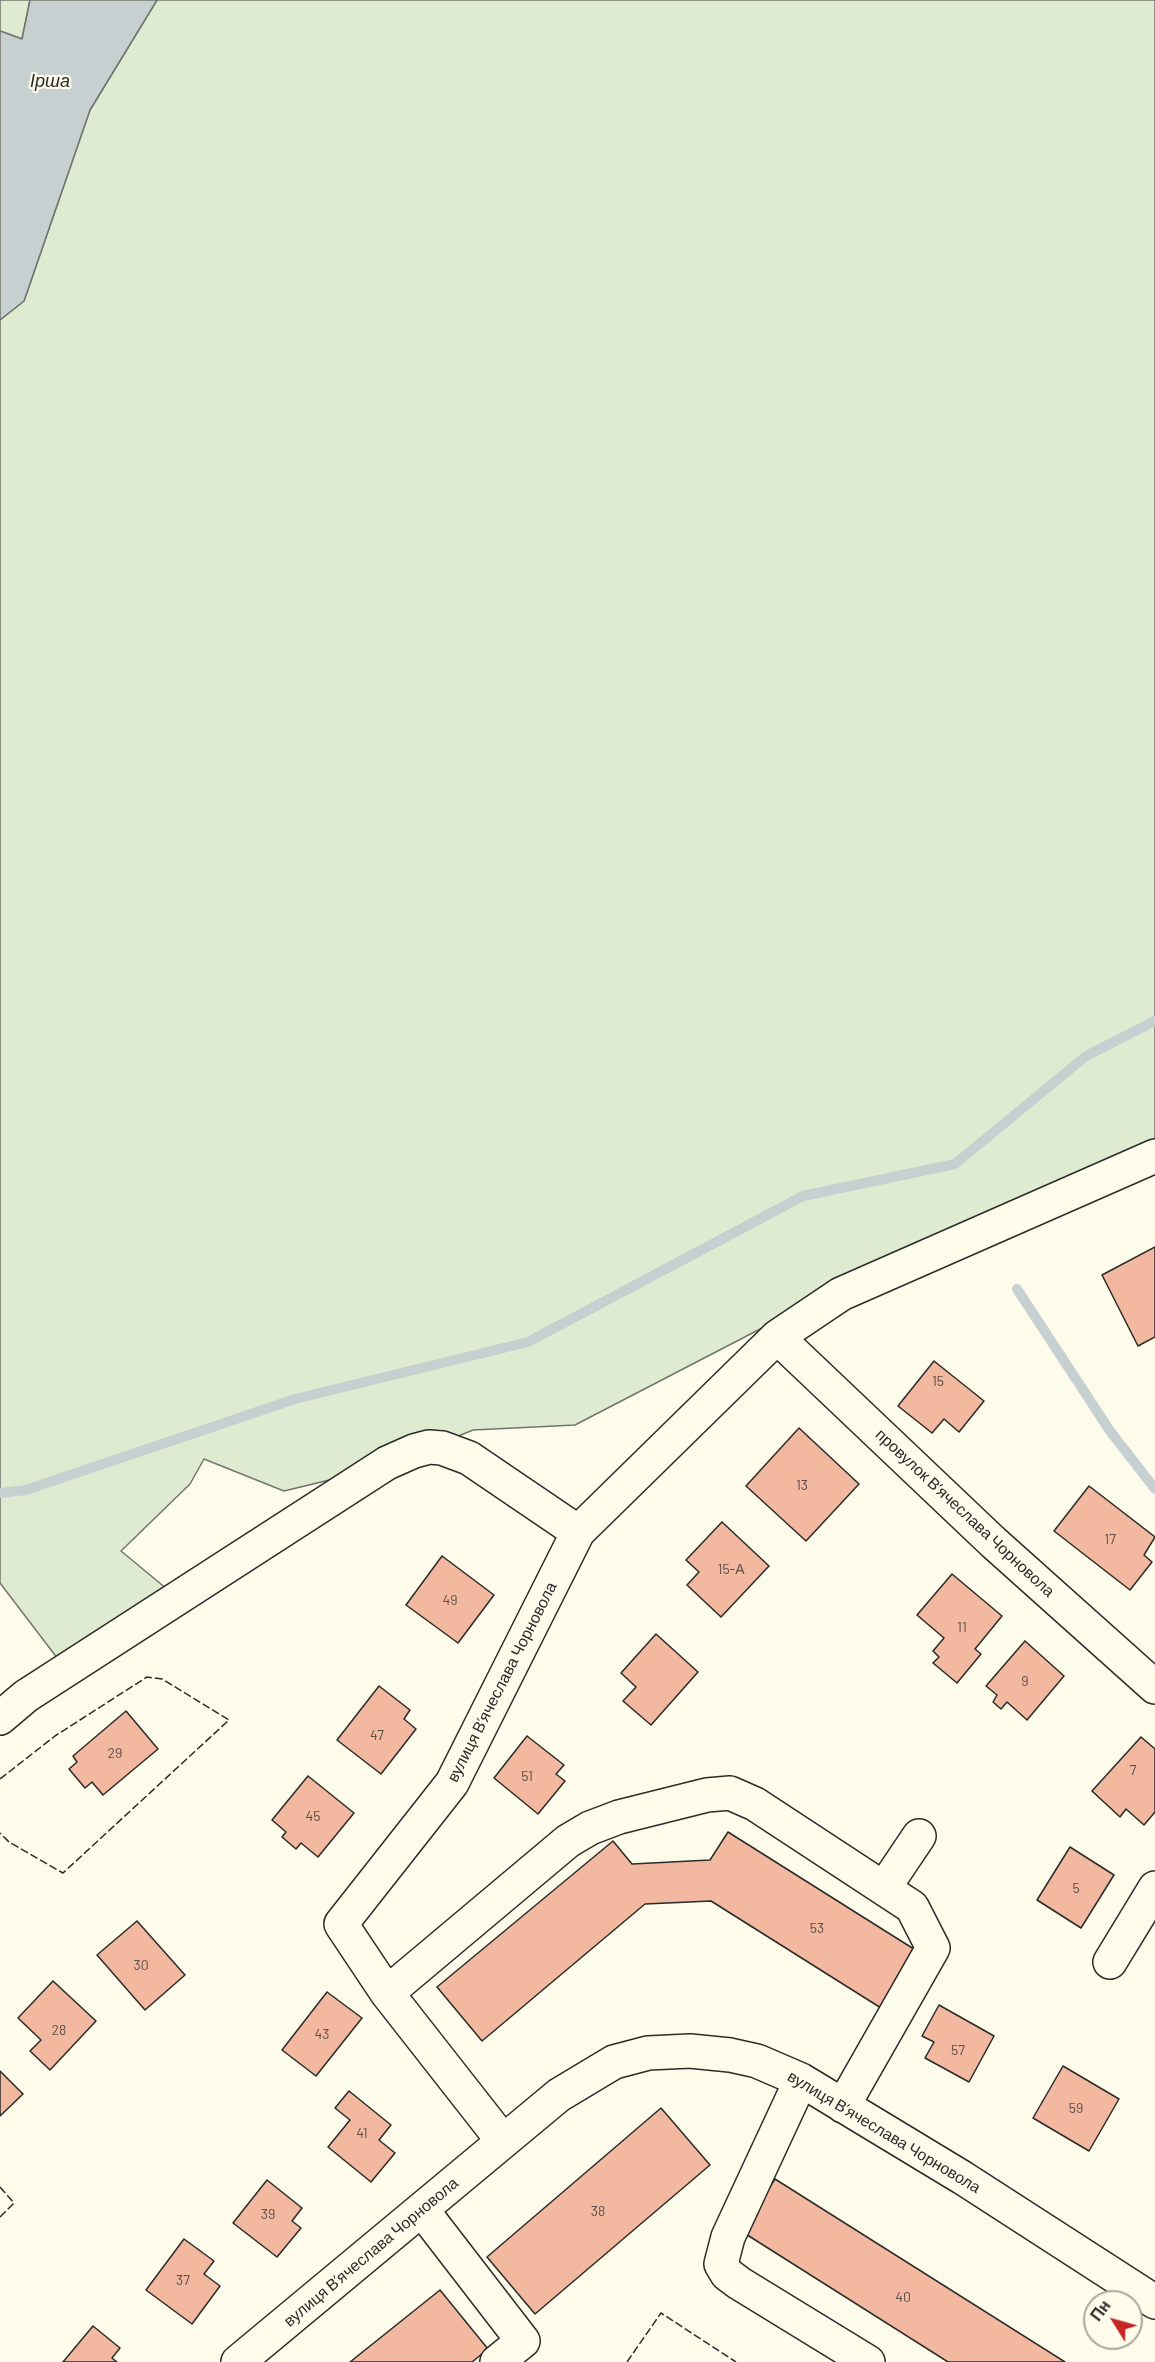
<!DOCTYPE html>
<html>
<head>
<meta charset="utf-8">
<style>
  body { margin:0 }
  #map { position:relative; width:1155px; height:2362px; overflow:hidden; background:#fdfbea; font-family:Barlow,sans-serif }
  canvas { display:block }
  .north { position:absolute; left:1083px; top:2290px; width:60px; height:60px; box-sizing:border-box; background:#fdfbea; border:2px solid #a9a89e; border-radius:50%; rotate:307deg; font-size:16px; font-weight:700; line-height:24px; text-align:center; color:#2b2b2b }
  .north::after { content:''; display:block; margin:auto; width:21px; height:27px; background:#c62828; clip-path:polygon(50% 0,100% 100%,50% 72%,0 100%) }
</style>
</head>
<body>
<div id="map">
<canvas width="1155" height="2362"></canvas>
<div class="north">Пн</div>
</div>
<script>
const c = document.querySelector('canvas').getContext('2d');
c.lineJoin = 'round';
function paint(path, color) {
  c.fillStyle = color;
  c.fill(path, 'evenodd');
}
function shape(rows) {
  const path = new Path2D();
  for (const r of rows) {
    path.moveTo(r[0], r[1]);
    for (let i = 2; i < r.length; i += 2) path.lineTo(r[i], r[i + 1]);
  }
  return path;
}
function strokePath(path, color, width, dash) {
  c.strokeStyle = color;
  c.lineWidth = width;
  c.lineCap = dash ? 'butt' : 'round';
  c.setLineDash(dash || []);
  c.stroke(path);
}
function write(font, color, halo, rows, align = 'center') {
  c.font = font + ' Barlow,sans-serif';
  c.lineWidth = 4.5;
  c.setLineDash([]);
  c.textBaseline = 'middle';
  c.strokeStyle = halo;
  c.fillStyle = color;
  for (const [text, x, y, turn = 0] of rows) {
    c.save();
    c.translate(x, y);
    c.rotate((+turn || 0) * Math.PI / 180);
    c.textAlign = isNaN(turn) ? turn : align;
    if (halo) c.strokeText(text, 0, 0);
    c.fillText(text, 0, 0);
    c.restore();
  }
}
const green = shape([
  [0,0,30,0,22,39,0,31,0,0],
  [157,0,1155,0,1155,1146,764,1327,575,1425,473,1430,383,1467,284,1491,204,1459,190,1484,121,1551,173,1594,61,1663,0,1583,0,320,24,301,90,110,157,0]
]);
paint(green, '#deebd1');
strokePath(green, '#74746e', 1.5);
const water = shape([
  [30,0,157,0,90,110,24,301,0,320,0,31,22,39,30,0]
]);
paint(water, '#c7d0d0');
strokePath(water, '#74746e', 1.5);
strokePath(shape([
  [1017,1289,1110,1431,1155,1489],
  [0,1493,26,1490,295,1399,528,1342,803,1196,955,1164,1086,1056,1155,1021]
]), '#c7d0d0', 10);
const building = shape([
  [1155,1247,1155,1337,1138,1346,1102,1275,1155,1247],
  [934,1361,984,1401,959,1432,944,1419,932,1433,898,1406,934,1361],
  [799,1428,859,1484,806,1541,746,1486,799,1428],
  [1089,1486,1155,1537,1144,1555,1152,1562,1130,1590,1054,1531,1089,1486],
  [722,1522,769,1566,721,1617,687,1585,699,1572,686,1560,722,1522],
  [442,1556,494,1595,458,1643,406,1605,442,1556],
  [952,1574,1002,1616,975,1649,981,1654,957,1683,933,1663,939,1657,933,1651,944,1638,917,1615,952,1574],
  [656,1634,698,1672,651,1725,623,1701,636,1687,621,1673,656,1634],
  [1025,1641,1064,1676,1027,1720,1007,1702,1001,1709,993,1702,997,1695,986,1686,1025,1641],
  [379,1686,410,1710,404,1719,416,1729,381,1774,337,1740,379,1686],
  [126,1711,158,1749,103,1795,92,1782,85,1788,69,1769,77,1762,73,1756,126,1711],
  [527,1736,564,1765,556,1774,565,1781,538,1814,494,1778,527,1736],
  [1141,1737,1155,1749,1155,1812,1144,1825,1126,1809,1120,1817,1092,1791,1141,1737],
  [308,1776,354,1813,318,1857,301,1843,296,1849,282,1837,286,1832,272,1820,308,1776],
  [728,1832,917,1951,881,2008,711,1901,645,1904,482,2041,437,1987,613,1841,632,1864,710,1860,728,1832],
  [1070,1847,1114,1875,1081,1928,1037,1900,1070,1847],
  [137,1921,185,1975,145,2010,97,1955,137,1921],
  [53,1981,96,2021,50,2070,30,2051,41,2040,18,2018,53,1981],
  [327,1992,362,2018,316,2076,282,2050,327,1992],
  [939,2005,994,2036,969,2082,925,2058,934,2042,922,2036,939,2005],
  [1063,2066,1119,2099,1089,2151,1033,2118,1063,2066],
  [0,2071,23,2094,0,2116,0,2071],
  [349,2091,391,2125,379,2140,395,2153,371,2182,328,2147,350,2120,335,2108,349,2091],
  [661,2108,710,2165,535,2314,487,2257,661,2108],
  [775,2179,1065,2362,948,2362,741,2231,775,2179],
  [267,2180,302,2208,292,2221,301,2228,277,2257,233,2223,267,2180],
  [184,2239,214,2261,204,2274,220,2286,192,2324,146,2290,184,2239],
  [440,2290,488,2349,472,2362,350,2362,440,2290],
  [93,2326,120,2348,112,2358,117,2362,63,2362,93,2326]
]);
paint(building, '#f2b8a0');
strokePath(building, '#2b2b2b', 1.5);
const minor = shape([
  [777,1337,993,1542,1155,1687],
  [0,1718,26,1696,387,1463,414,1451,429,1447,442,1448,469,1458,578,1532],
  [884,1888,919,1836],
  [1110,1962,1155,1888],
  [387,1993,568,1841,590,1828,619,1817,707,1795,730,1793,755,1804,912,1907,933,1948,843,2106],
  [801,2080,728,2237,721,2264,727,2274,739,2283,868,2362],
  [503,2141,387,1993,341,1924,452,1783,578,1532,777,1337,841,1294,1155,1156],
  [422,2210,523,2341,497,2362],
  [238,2362,559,2095,614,2062,648,2053,690,2051,730,2055,757,2061,801,2080,963,2178,1155,2302]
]);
strokePath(minor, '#2b2b2b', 36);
strokePath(minor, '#fdfbea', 33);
strokePath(shape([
  [0,1779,55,1736,147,1677,162,1679,229,1720,63,1873,9,1842,0,1833],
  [0,2187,14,2203,0,2217],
  [627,2362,661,2313,736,2362]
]), '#2b2b2b', 1.5, [8, 3]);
write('14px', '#5d4e48', null, [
  ["15",938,1381],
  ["13",802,1485],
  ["17",1110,1539],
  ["15-А",731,1569],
  ["49",450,1600],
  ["11",962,1627],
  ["9",1025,1681],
  ["47",377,1735],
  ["29",115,1753],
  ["7",1133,1770],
  ["51",527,1776],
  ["45",313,1816],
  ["5",1076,1888],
  ["53",817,1928],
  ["30",141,1965],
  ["28",59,2030],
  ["43",322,2034],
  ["57",958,2050],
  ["59",1076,2108],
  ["41",362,2133],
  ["38",598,2211],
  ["39",268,2214],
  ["37",183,2280],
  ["40",903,2297]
]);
write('16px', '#2b2b2b', '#fdfbea', [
  ["провулок Вʼячеслава Чорновола",965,1513,43],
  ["вулиця Вʼячеслава Чорновола",502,1682,-63],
  ["вулиця Вʼячеслава Чорновола",884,2132,31],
  ["вулиця Вʼячеслава Чорновола",371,2252,-40]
]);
write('italic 18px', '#2b2b2b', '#fdfbea', [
  ["Ірша",50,81]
]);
</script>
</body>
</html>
